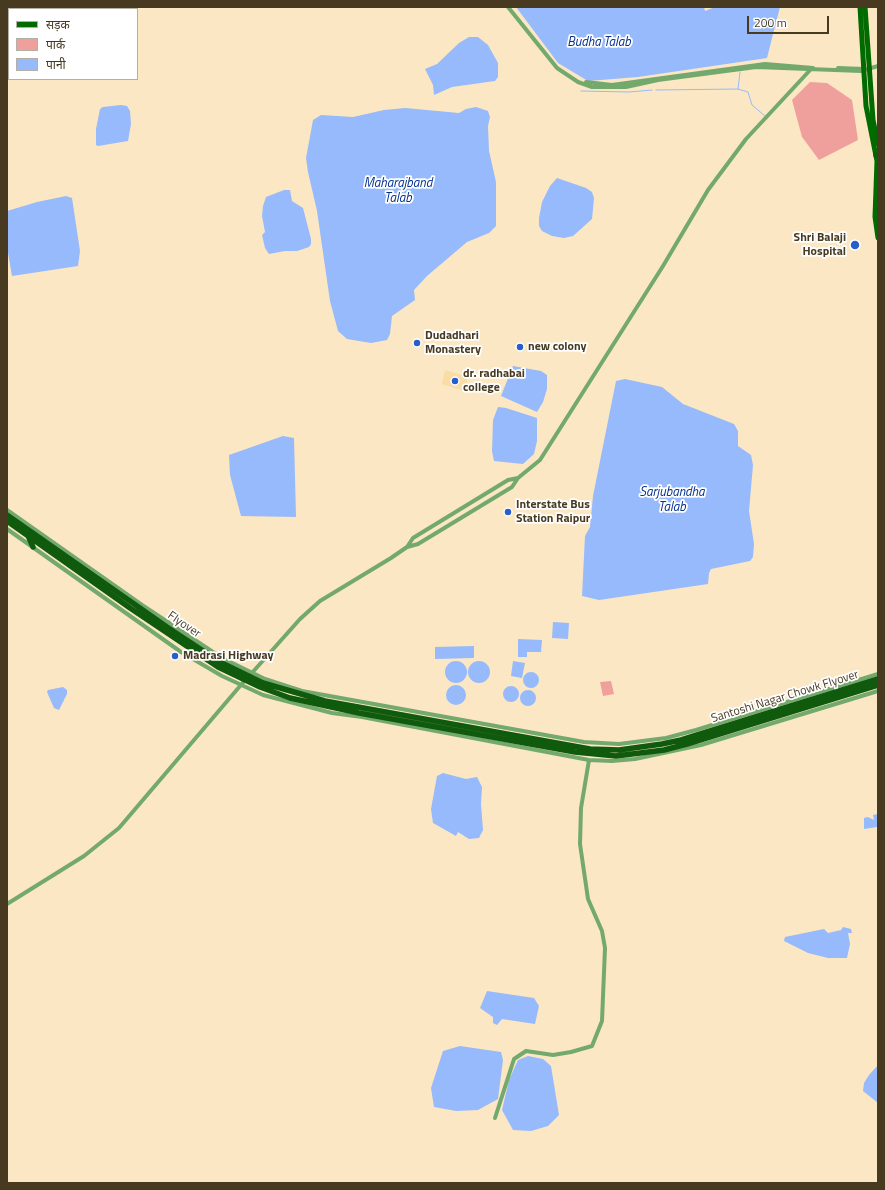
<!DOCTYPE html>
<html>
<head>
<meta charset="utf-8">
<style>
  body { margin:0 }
  #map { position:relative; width:885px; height:1190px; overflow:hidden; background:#fbe7c3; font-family:"Titillium Web","Noto Sans Devanagari",sans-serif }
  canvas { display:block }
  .frame { position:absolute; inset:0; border:8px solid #473a21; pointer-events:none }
  .legend { position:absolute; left:8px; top:8px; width:130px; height:72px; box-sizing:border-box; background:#fff; border:1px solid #b5b0a6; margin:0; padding:5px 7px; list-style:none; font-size:12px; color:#473a21 }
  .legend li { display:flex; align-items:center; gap:8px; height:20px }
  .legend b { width:20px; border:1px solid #b5b0a6 }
  .scale { position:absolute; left:747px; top:16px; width:82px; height:18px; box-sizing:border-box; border:2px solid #473a21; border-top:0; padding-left:5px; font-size:12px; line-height:14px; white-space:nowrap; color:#473a21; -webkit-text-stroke:3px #fff; paint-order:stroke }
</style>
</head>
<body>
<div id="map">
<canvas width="885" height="1190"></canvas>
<div class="frame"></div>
<ul class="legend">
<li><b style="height:5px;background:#016a00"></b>सड़क</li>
<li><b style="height:11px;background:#f0a09c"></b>पार्क</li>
<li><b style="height:11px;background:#96bafb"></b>पानी</li>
</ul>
<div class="scale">200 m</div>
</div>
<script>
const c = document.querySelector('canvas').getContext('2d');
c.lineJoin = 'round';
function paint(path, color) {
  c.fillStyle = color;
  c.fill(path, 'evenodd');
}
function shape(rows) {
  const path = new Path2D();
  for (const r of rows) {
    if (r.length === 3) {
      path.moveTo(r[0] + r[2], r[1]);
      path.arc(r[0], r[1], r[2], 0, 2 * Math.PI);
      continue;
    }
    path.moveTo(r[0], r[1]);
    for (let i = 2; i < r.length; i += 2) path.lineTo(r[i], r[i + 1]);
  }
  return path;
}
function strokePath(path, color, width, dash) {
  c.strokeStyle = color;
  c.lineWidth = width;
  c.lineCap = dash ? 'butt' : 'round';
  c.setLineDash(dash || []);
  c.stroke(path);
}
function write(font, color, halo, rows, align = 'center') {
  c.font = font + ' "Titillium Web",sans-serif';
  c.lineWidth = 3.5;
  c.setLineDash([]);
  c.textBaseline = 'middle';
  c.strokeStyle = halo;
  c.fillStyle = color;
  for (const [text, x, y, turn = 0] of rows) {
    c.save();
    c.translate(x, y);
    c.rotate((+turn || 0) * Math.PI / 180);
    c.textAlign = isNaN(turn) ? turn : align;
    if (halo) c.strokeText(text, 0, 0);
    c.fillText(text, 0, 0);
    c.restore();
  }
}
paint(shape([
  [445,370,468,377,464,391,442,384]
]), '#fadca5');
paint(shape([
  [810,82,827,83,852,100,858,140,819,160,802,137,792,100],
  [611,681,614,694,603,696,600,682]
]), '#f0a09c');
paint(shape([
  [7,7,46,7,46,9,9,9,9,50,7,50],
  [516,7,704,7,705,11,715,7,780,7,767,58,638,77,588,81,558,63],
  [469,37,478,37,488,45,498,63,498,77,495,81,452,87,434,95,433,85,425,69,437,64,459,43],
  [121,105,127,106,130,111,131,124,128,141,98,146,96,145,96,129,100,109,103,107],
  [476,107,488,111,490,117,488,126,489,151,496,182,496,226,489,233,467,242,427,276,414,290,415,300,392,316,390,334,387,340,371,343,347,339,338,331,330,301,317,211,308,172,306,158,313,120,321,115,353,117,384,110,405,108,459,113,466,109],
  [557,178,586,188,592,192,594,198,592,219,573,236,564,238,552,236,542,231,539,226,539,218,542,202,550,186],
  [284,190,290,190,292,201,303,208,311,239,311,244,309,247,297,251,285,251,269,254,265,248,262,235,265,232,262,216,263,206,266,197],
  [66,196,72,198,80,251,78,266,12,276,7,247,7,211,37,202],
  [513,366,541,371,547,375,547,389,543,402,537,412,501,396],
  [625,379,662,387,683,404,734,424,738,431,738,446,751,455,753,465,749,511,754,544,753,557,750,561,711,569,709,573,708,584,599,600,582,596,585,536,590,527,593,496,616,381],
  [498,407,506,408,537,418,537,441,534,454,523,464,494,461,492,451,493,420],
  [283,436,294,438,296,517,241,516,230,475,229,455],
  [553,622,569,623,568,639,552,638],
  [518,639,542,640,541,652,527,652,527,657,518,657],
  [474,646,474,658,435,659,435,647],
  [513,661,525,663,522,678,511,676],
  [456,672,11],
  [479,672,11],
  [531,680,8],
  [456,695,10],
  [511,694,8],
  [63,687,67,690,67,694,59,710,54,708,47,692,48,690],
  [528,698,8],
  [443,773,466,779,477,777,482,787,481,804,483,830,479,838,469,839,458,832,456,836,433,823,431,809,437,776],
  [878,814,877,827,864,829,864,818,868,817,874,820,873,815],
  [843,927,851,929,852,933,848,933,850,944,847,958,828,958,808,953,784,941,785,937,824,929,828,933,841,930],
  [487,991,534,998,539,1006,535,1024,502,1019,497,1025,493,1023,493,1017,480,1008],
  [460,1046,501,1052,503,1060,498,1099,478,1110,456,1111,434,1107,431,1088,443,1051],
  [528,1056,543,1059,551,1066,559,1115,548,1126,531,1131,513,1130,502,1110,509,1080,518,1060],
  [878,1065,878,1103,863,1091,864,1083,869,1075]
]), '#96bafb');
strokePath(shape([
  [738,89,740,72],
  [656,90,738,89,748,92,752,105,765,116],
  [581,91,629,92,652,90]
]), '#96bafb', 1);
strokePath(shape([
  [508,7,557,68,578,82,592,87,626,87,658,80,756,67,861,71,878,66],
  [838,68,864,69],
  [586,82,612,85,765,64,813,68],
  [7,510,142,605,222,658,265,679,302,691,584,742,619,744,666,738,696,730,878,674],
  [7,529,181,652,222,676,263,695,332,713,362,717,589,760,612,761,635,759,701,745,878,691],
  [407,547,418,544,512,487,518,478,540,460,663,266,708,190,746,139,812,68],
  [251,674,300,619,320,601,391,558,407,547,413,538,508,480,518,478],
  [7,904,84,856,119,828,246,679],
  [495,1118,514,1059,526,1051,553,1055,571,1052,592,1046,602,1021,605,948,602,931,588,899,580,844,581,808,589,760]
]), '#73a96d', 4);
strokePath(shape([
  [860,7,866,106,877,161,875,217,878,238],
  [865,7,873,120,878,144]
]), '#016a00', 5);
strokePath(shape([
  [876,155,878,155],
  [7,515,167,627,220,662,263,683,325,701,540,740,590,749,619,750,662,744,681,740,878,679],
  [7,521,130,608,218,667,260,687,290,698,359,713,575,752,616,756,664,750,687,744,878,685],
  [29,538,33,547]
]), '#105a0e', 5.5);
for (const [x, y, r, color] of [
  [855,245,5,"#285ecc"],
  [417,343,4,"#285ecc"],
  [520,347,4,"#285ecc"],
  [455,381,4,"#285ecc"],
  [508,512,4,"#285ecc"],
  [175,656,4,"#285ecc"]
]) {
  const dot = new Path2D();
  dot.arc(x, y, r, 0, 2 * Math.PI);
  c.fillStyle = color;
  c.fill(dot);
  strokePath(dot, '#fff', 1.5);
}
write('bold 12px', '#473a21', '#fff', [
  ["Shri Balaji",846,238,"right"],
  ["Hospital",846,252,"right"],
  ["Dudadhari",425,336],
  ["Monastery",425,350],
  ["new colony",528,347],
  ["dr. radhabai",463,374],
  ["college",463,388],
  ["Interstate Bus",516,505],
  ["Station Raipur",516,519],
  ["Madrasi Highway",183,656]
], 'left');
write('12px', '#473a21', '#fff', [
  ["Flyover",184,625,34],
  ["Santoshi Nagar Chowk Flyover",785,697,-17]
]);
write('italic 13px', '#05318d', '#fff', [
  ["Budha Talab",599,43],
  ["Maharajband",398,184],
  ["Talab",398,199],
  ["Sarjubandha",672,493],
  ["Talab",672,508]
]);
</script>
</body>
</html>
